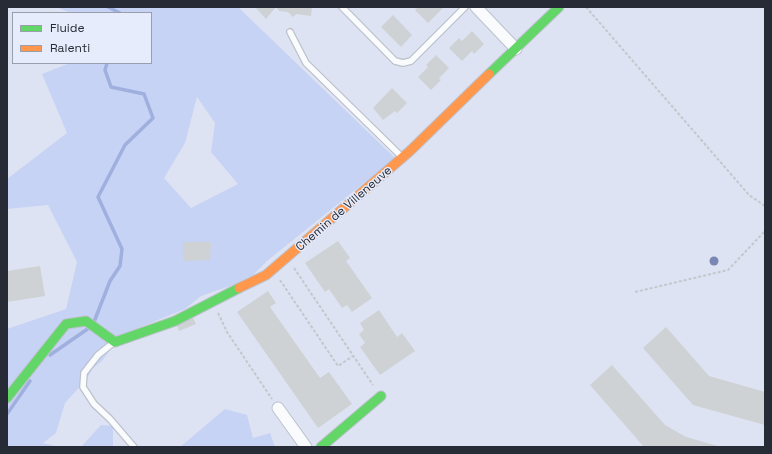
<!DOCTYPE html>
<html>
<head>
<meta charset="utf-8">
<style>
  body { margin:0 }
  #map { position:relative; width:772px; height:454px; overflow:hidden; background:#dde3f2; font-family:"Space Grotesk",sans-serif }
  canvas { display:block }
  .frame { position:absolute; inset:0; border:8px solid #272b35; pointer-events:none }
  .legend { position:absolute; left:12px; top:12px; width:140px; height:52px; box-sizing:border-box; background:#e6ecfc; border:1px solid #9a9fac; margin:0; padding:5px 7px; list-style:none; font-size:12px; color:#272b35 }
  .legend li { display:flex; align-items:center; gap:8px; height:20px }
  .legend b { width:20px; border:1px solid #9a9fac }
</style>
</head>
<body>
<div id="map">
<canvas width="772" height="454"></canvas>
<div class="frame"></div>
<ul class="legend">
<li><b style="height:5px;background:#63d668"></b>Fluide</li>
<li><b style="height:5px;background:#ff974d"></b>Ralenti</li>
</ul>
</div>
<script>
const c = document.querySelector('canvas').getContext('2d');
c.lineJoin = 'round';
function paint(path, color) {
  c.fillStyle = color;
  c.fill(path, 'evenodd');
}
function shape(rows) {
  const path = new Path2D();
  for (const r of rows) {
    path.moveTo(r[0], r[1]);
    for (let i = 2; i < r.length; i += 2) path.lineTo(r[i], r[i + 1]);
  }
  return path;
}
function strokePath(path, color, width, dash) {
  c.strokeStyle = color;
  c.lineWidth = width;
  c.lineCap = dash ? 'butt' : 'round';
  c.setLineDash(dash || []);
  c.stroke(path);
}
function write(font, color, halo, rows, align = 'center') {
  c.font = font + ' "Space Grotesk",sans-serif';
  c.lineWidth = 3;
  c.setLineDash([]);
  c.textBaseline = 'middle';
  c.strokeStyle = halo;
  c.fillStyle = color;
  for (const [text, x, y, turn = 0] of rows) {
    c.save();
    c.translate(x, y);
    c.rotate((+turn || 0) * Math.PI / 180);
    c.textAlign = isNaN(turn) ? turn : align;
    if (halo) c.strokeText(text, 0, 0);
    c.fillText(text, 0, 0);
    c.restore();
  }
}
paint(shape([
  [56,7,238,7,395,158,267,261,253,275,230,286,201,296,185,309,121,335,102,361,93,368,86,380,65,403,56,433,43,443,59,447,7,447,7,329,66,309,77,262,48,205,7,209,7,179,67,133,42,74,70,63,151,63,151,13,71,13],
  [197,97,215,123,211,152,238,184,191,208,164,178,185,143],
  [225,409,247,415,253,438,270,433,275,447,180,447],
  [101,425,113,426,113,447,81,447]
]), '#c7d3f4');
strokePath(shape([
  [108,7,120,13],
  [94,322,110,281,120,266,122,249,98,197,125,145,153,118,144,94,111,87,105,70,107,63],
  [50,355,89,328],
  [7,414,30,381]
]), '#9fafde', 3.5);
paint(shape([
  [255,7,312,7,311,16,296,14,293,17,288,12,279,11,276,7,266,19],
  [418,7,444,7,428,23,415,10],
  [393,15,412,35,401,47,381,27],
  [472,31,484,44,474,54,472,51,462,61,449,48,459,38,462,41],
  [436,55,449,68,439,78,441,80,431,90,418,77,428,67,426,65],
  [392,88,407,103,397,113,395,111,383,120,373,108],
  [338,241,350,258,346,261,372,298,352,312,347,305,342,308,329,289,325,292,305,263],
  [183,242,211,242,210,260,183,261],
  [40,266,45,296,7,302,7,271],
  [268,291,276,303,270,307,320,378,329,372,352,404,318,428,237,312],
  [379,310,397,337,402,333,415,351,380,375,360,347,365,343,359,334,364,330,360,323],
  [192,316,196,324,179,331,176,322],
  [666,327,709,376,765,392,765,425,693,405,643,348],
  [612,365,665,425,686,437,721,447,644,447,590,385]
]), '#ced2d4');
const lane = shape([
  [342,7,395,61,403,63,411,61,465,7],
  [290,32,306,63,402,157],
  [113,343,98,355,84,373,83,387,94,404,110,419,134,447]
]);
const street = shape([
  [476,7,516,49],
  [278,408,306,447]
]);
const fast = shape([
  [489,74,559,7],
  [7,398,66,324,86,321,115,342,175,321,239,288],
  [321,447,381,396]
]);
const slow = shape([
  [239,288,266,275,410,151,489,74]
]);
strokePath(lane, '#bcc1cc', 8);
strokePath(street, '#bcc1cc', 13);
strokePath(fast, '#bcc1cc', 11);
strokePath(slow, '#bcc1cc', 11);
strokePath(shape([
  [586,7,749,195,765,206],
  [294,268,373,385],
  [280,280,338,366,353,356],
  [635,292,728,270,765,231],
  [218,313,227,332,272,399]
]), '#c4c7cd', 2, [3, 2]);
strokePath(lane, '#fafbfd', 5.5);
strokePath(street, '#fafbfd', 11);
strokePath(fast, '#63d668', 9);
strokePath(slow, '#ff974d', 9);
c.fillStyle = '#7a86b4';
for (const [x, y] of [
  [714,261]
]) {
  c.beginPath();
  c.arc(x, y, 4.5, 0, 2 * Math.PI);
  c.fill();
}
write('12px', '#272b35', '#e6ecfc', [
  ["Chemin de Villeneuve",344,209,-41]
]);
</script>
</body>
</html>
